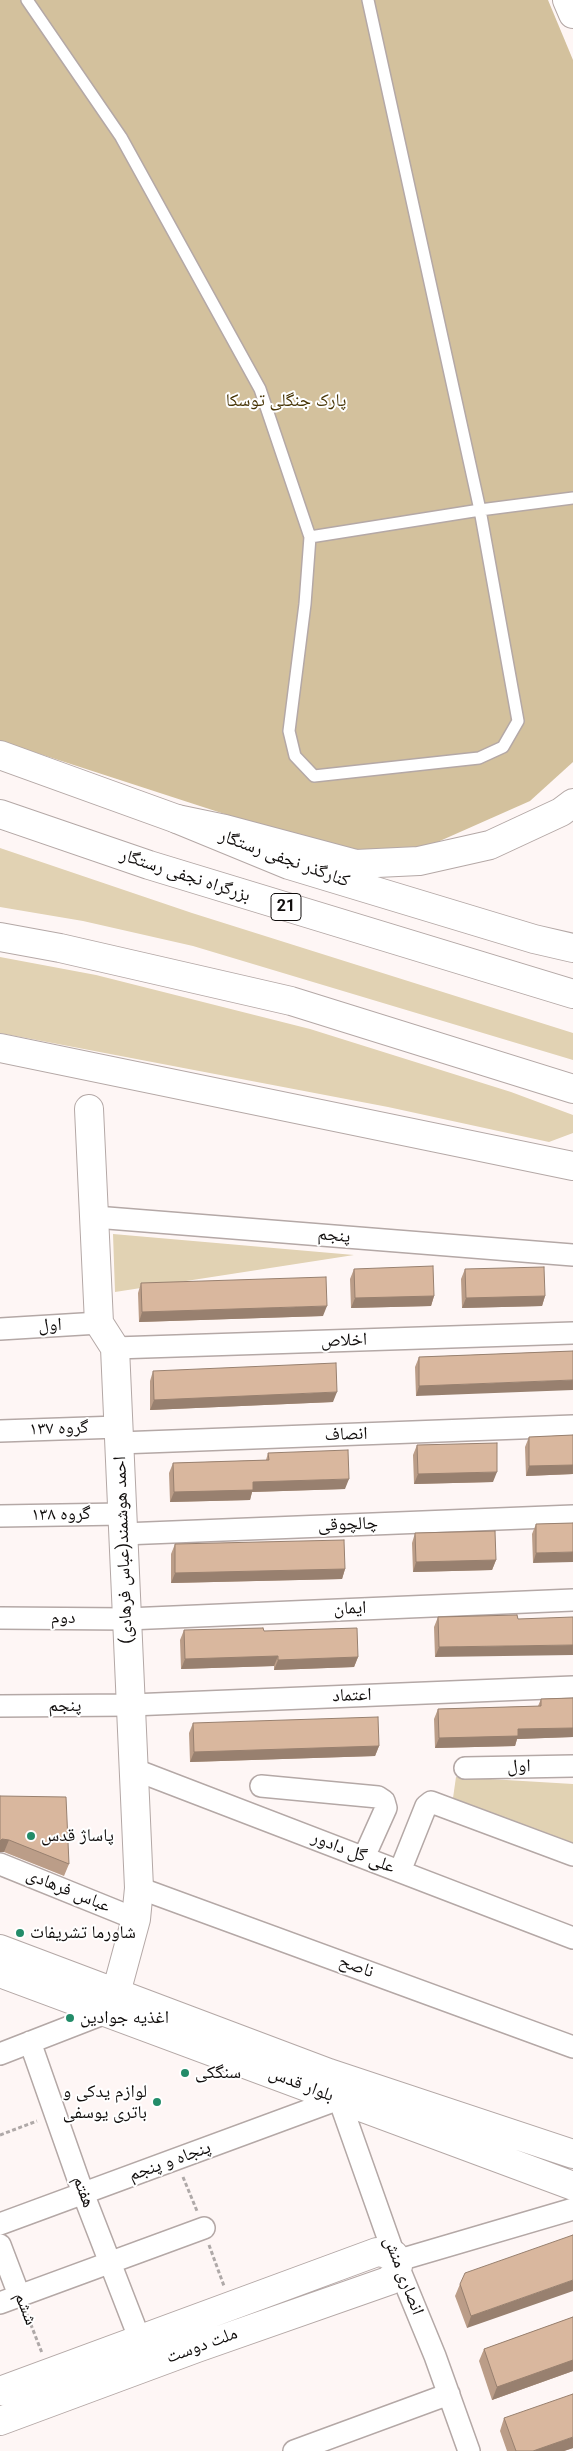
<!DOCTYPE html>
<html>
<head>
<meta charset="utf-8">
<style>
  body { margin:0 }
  canvas { display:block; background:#fef6f5 }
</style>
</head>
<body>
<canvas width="573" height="2451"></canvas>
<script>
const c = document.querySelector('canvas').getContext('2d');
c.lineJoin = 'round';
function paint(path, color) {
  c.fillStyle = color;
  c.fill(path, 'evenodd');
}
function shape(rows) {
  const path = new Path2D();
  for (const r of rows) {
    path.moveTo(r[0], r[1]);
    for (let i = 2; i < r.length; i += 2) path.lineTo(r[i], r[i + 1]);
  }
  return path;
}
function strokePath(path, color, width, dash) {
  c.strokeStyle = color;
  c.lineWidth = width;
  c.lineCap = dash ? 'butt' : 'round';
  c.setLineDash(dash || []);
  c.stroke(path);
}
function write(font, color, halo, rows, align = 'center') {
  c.font = font + ' Roboto,"Noto Naskh Arabic",sans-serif';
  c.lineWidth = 4;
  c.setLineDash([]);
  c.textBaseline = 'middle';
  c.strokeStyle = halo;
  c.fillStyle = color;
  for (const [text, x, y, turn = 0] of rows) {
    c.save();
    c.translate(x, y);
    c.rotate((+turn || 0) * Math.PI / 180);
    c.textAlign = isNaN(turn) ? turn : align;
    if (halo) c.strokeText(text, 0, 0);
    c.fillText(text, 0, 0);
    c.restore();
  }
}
paint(shape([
  [0,848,192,913,573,1033,573,1060,193,946,83,921,0,907],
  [0,957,96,975,310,1029,511,1092,573,1115,573,1133,549,1142,388,1107,0,1033],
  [113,1234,354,1255,115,1292],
  [456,1777,573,1784,573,1849,452,1805]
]), '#e1d2b3');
paint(shape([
  [0,0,548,0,573,60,573,762,530,801,424,848,363,859,0,741]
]), '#d3c19d');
const lane = shape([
  [27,0,121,137,260,389,310,537,305,604,289,731,295,756,314,776,479,758,503,747,518,721,480,510,573,498],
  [310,537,480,510,368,0]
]);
const street = shape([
  [95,1217,573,1255],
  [0,1329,99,1323],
  [115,1348,573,1333],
  [0,1431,118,1427],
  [119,1443,573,1426],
  [0,1516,122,1514],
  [123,1534,573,1516],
  [0,1618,127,1619,573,1600],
  [0,1706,131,1705,573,1687],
  [465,1768,573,1766],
  [133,1769,573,1938],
  [261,1786,378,1797,384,1801,386,1808,364,1857],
  [0,1864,136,1919],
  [400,1871,426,1806,431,1802,573,1855],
  [139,1888,573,2047],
  [30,2042,83,2193,140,2340],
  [0,2054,108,2012],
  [0,2224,339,2099,398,2266,435,2356,469,2451],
  [0,2245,19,2295],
  [396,2261,573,2209],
  [0,2303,204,2228],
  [294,2451,449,2394]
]);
const secondary = shape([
  [89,1109,99,1323,115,1348,139,1888,136,1919,116,1993,108,2012],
  [0,1949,329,2073,573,2154],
  [0,1973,573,2186],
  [0,2391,377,2252,394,2255],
  [0,2421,197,2348,391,2280,398,2266]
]);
const primary = shape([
  [0,755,177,819,289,865,534,939,573,948],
  [0,1048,573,1166]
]);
const highway = shape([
  [567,0,573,14],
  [0,814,149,865,573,994],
  [177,819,225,829,356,864,419,861,490,845,561,812,573,803],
  [0,937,60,948,291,1001,573,1089]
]);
strokePath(lane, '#b4a8a6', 14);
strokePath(street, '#b4a8a6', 24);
strokePath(secondary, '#b4a8a6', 30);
strokePath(primary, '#b4a8a6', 30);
strokePath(highway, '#b4a8a6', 30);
strokePath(shape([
  [0,2135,37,2121],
  [183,2177,197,2211],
  [209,2245,224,2286],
  [26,2312,42,2353]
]), '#afa9a8', 3, [4, 2.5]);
strokePath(lane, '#fff', 11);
strokePath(street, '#fff', 21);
strokePath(secondary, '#fff', 28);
strokePath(primary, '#fff', 28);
strokePath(highway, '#fff', 28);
paint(shape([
  [354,1269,434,1296,431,1306,351,1308,350,1279],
  [465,1269,545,1296,542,1306,462,1308,461,1279],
  [141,1283,323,1316,139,1322,138,1293],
  [573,1351,416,1396,415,1367,419,1357],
  [153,1371,333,1402,150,1410,150,1381],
  [573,1435,573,1474,526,1476,525,1447,529,1437],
  [417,1445,493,1482,414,1484,413,1455],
  [268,1453,345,1489,252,1492,250,1500,170,1502,169,1473,173,1463,266,1460],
  [573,1523,533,1563,532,1534,536,1524],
  [415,1533,496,1560,492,1570,413,1572,412,1543],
  [175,1544,345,1569,342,1579,171,1583,171,1554],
  [438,1617,518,1619,435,1657,434,1627],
  [184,1630,264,1631,358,1657,354,1667,274,1670,274,1666,181,1669,180,1640],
  [573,1698,573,1737,517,1739,515,1746,435,1748,434,1719,438,1709,538,1706,541,1699],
  [193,1723,379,1746,375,1756,190,1762,189,1733],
  [0,1796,69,1864,64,1876,4,1852,0,1852],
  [573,2235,467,2328,455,2296,460,2284],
  [573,2317,573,2371,492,2400,479,2361,484,2349],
  [504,2418,573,2448,564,2451,507,2451,500,2431]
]), '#bb9d88');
paint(shape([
  [434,1296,431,1306,351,1308,355,1298],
  [545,1296,542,1306,462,1308,466,1298],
  [327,1306,323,1316,139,1322,142,1312],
  [573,1380,573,1390,416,1396,419,1386],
  [337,1392,333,1402,150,1410,154,1400],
  [573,1465,573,1474,526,1476,529,1466],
  [497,1472,493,1482,414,1484,418,1474],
  [349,1479,345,1489,252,1492,250,1500,170,1502,174,1492,253,1482],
  [573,1552,573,1562,533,1563,536,1553],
  [496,1560,492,1570,413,1572,416,1562],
  [345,1569,342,1579,171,1583,175,1573],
  [573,1645,573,1655,435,1657,439,1647],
  [278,1656,274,1666,181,1669,185,1659],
  [358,1657,354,1667,274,1670,278,1660],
  [573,1728,573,1737,517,1739,515,1746,435,1748,439,1738,518,1729],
  [379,1746,375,1756,190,1762,194,1752],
  [2,1839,9,1840,4,1852,0,1852,0,1841],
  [573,2280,573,2291,467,2328,471,2316],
  [573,2360,573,2371,492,2400,497,2387],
  [573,2437,573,2448,564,2451,533,2451]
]), '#98806f');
const building = shape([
  [433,1266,434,1296,355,1298,354,1269,433,1266],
  [544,1267,545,1296,466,1298,465,1269,544,1267],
  [326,1277,327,1306,142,1312,141,1283,326,1277],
  [573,1351,573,1380,419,1386,419,1357,573,1351],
  [336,1363,337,1392,154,1400,153,1371,336,1363],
  [573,1435,573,1465,529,1466,529,1437,573,1435],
  [497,1443,497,1472,418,1474,417,1445,497,1443],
  [348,1450,349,1479,253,1482,253,1490,174,1492,173,1463,269,1460,268,1453,348,1450],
  [573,1523,573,1552,536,1553,536,1524,573,1523],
  [495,1531,496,1560,416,1562,415,1533,495,1531],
  [344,1540,345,1569,175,1573,175,1544,344,1540],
  [517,1615,518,1619,573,1617,573,1645,439,1647,438,1617,517,1615],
  [263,1628,264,1631,357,1628,358,1657,278,1660,278,1656,185,1659,184,1630,263,1628],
  [573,1698,573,1728,518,1729,518,1736,439,1738,438,1709,541,1706,541,1699,573,1698],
  [378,1717,379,1746,194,1752,193,1723,378,1717],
  [0,1796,66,1797,69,1864,9,1840,2,1839,0,1841,0,1796],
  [573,2235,573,2280,471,2316,460,2284,465,2273,573,2235],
  [573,2317,573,2360,497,2387,484,2349,573,2317],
  [573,2394,573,2437,533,2451,516,2451,504,2418,573,2394]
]);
paint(building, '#d9b79e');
strokePath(building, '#98806f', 1);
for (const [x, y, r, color] of [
  [31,1836,5,"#238c69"],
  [20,1933,5,"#238c69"],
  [70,2018,5,"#238c69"],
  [185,2073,5,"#238c69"],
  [157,2102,5,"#238c69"]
]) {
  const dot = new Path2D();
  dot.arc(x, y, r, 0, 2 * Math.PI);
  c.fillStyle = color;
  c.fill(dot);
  strokePath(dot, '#fff', 2);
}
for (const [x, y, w] of [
  [286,907,30]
]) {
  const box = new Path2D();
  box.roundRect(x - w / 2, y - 13.5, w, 27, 4);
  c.fillStyle = '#fff';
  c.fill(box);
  strokePath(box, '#100d0c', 1);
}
write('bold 16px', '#100d0c', null, [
  ["21",286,907]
]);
write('18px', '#473405', '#fff', [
  ["پارک جنگلی توسکا",286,401]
]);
write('18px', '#100d0c', '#fff', [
  ["کنارگذر نجفی رستگار",284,859,20],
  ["بزرگراه نجفی رستگار",185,876,18],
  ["پنجم",334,1236,5],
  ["اول",50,1326,-3],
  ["اخلاص",344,1341,-2],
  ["گروه ۱۳۷",59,1429,-2],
  ["انصاف",346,1435,-2],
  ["گروه ۱۳۸",61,1515,-1],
  ["چالچوقی",348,1525,-2],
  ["احمد هوشمند(عباس فرهادی)",124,1550,-92],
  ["ایمان",350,1609,-2],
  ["دوم",63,1618],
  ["اعتماد",352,1696,-2],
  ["پنجم",65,1706],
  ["اول",519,1767,-1],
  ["علی گل دادور",353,1853,21],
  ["عباس فرهادی",68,1891,22],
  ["ناصح",356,1967,20],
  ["بلوار قدس",301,2085,21],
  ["پنجاه و پنجم",170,2162,-20],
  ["هفتم",83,2192,70],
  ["انصاری منش",403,2276,69],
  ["ششم",25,2309,68],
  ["ملت دوست",202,2346,-20]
]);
write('18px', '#100d0c', '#fff', [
  ["پاساژ قدس",41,1836],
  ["شاورما تشریفات",30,1933],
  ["اغذیه جوادین",80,2018],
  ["سنگکی",195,2073],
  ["لوازم یدکی و",147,2092,"right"],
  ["باتری یوسفی",147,2113,"right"]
], 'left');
</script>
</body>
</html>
